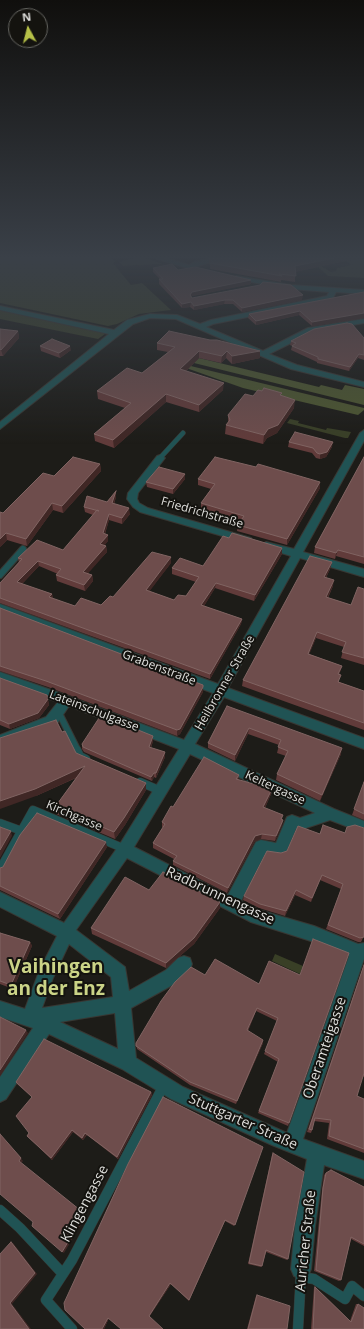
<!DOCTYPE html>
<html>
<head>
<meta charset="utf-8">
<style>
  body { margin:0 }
  #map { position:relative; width:364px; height:1329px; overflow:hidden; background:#1d1c18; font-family:"Open Sans",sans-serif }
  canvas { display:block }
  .north { position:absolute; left:8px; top:8px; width:40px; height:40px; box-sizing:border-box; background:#14130f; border:1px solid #656561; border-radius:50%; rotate:353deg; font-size:11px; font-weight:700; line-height:16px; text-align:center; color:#dfdfdc }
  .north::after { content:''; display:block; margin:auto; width:14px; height:18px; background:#b6c148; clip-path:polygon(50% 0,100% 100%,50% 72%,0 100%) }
</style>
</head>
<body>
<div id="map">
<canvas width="364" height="1329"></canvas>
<div class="north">N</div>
</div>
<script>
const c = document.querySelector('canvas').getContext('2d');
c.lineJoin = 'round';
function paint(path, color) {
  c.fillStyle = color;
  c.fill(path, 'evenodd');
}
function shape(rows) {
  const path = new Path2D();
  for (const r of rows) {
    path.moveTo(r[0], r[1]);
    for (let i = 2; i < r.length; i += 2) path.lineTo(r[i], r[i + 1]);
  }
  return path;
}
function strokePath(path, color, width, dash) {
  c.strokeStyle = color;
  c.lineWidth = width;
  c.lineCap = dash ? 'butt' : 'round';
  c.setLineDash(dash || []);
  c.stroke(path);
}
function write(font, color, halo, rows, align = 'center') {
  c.font = font + ' "Open Sans",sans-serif';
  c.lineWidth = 4;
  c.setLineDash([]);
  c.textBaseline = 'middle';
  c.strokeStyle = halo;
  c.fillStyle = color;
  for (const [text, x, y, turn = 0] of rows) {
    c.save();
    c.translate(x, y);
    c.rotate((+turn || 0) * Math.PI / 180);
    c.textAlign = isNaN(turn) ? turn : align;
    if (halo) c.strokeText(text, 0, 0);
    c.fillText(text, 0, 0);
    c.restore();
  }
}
paint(shape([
  [0,258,111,258,115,262,113,263,131,285,142,283,171,310,139,314,117,324,108,326,0,303],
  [135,258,145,258,163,264,123,266,119,262],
  [308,258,331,272,336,271,337,268,351,265,346,261,364,258,364,278,328,276],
  [0,310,100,331,105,334,98,339,0,319],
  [290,419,299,421,298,423,326,430,327,428,351,432,348,438,345,438,287,423],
  [275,954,303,966,300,974,272,961]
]), '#393f26');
paint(shape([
  [199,358,319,387,321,385,342,390,345,385,364,389,364,405,194,363],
  [166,360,364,408,364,410,358,415,243,388,172,363]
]), '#4d5630');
const laneFar3 = shape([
  [160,458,183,433]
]);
const laneFar2 = shape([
  [0,575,23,549],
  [58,711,78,751]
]);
const laneFar1 = shape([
  [77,750,80,756,86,759],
  [140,782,161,791],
  [0,823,22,831],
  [0,869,33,810,125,849]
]);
const lane = shape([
  [0,1210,20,1228,63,1274],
  [301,1277,314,1279,345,1299,352,1286,364,1296],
  [72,1329,46,1300,72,1260,164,1085],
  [298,1329,301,1273]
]);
const street = shape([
  [155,258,165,258,189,265,194,262,212,258,224,258,195,267,208,271,208,273,206,274,155,258],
  [236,276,291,285,364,290,364,294,336,292,332,300,213,324,206,327,263,351,308,328,364,319,364,323,313,332,269,354,297,365,364,382,364,387,291,369,176,319,150,318,133,324,0,429,0,422,109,334,0,310,0,306,114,330,127,320,150,314,177,315,200,324,211,320,327,296,329,292,291,289,234,279,233,278,236,276],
  [364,430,364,441,303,552,364,569,364,577,300,558,228,688,364,738,364,749,224,697,195,744,334,809,364,821,364,833,330,820,300,830,296,829,285,855,280,857,265,854,241,901,259,910,314,926,358,944,364,943,364,959,303,1139,364,1161,364,1179,324,1165,315,1226,311,1269,308,1276,301,1279,294,1276,291,1269,295,1226,307,1159,272,1145,171,1099,122,1069,49,1034,6,1099,0,1102,0,1077,33,1028,0,1017,0,1001,25,1009,40,969,57,936,0,907,0,892,64,923,120,844,179,749,69,706,56,725,0,745,0,735,46,717,58,702,0,682,0,672,57,692,184,740,213,693,0,612,0,604,218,684,291,556,262,547,261,545,266,542,294,549,360,433,364,430],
  [190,754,315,813,300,818,292,815,287,817,276,843,261,840,256,842,228,895,134,847,190,754],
  [127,858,251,922,314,942,349,956,287,1133,183,1087,136,1058,131,1008,178,982,190,970,192,964,190,958,184,956,178,958,166,970,129,991,125,967,76,930,127,858],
  [69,944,111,977,113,997,42,1008,53,978,69,944],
  [115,1013,118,1049,60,1022,115,1013],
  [160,455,165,458,138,493,137,499,139,503,148,508,251,538,252,540,251,542,243,542,140,512,133,507,127,499,128,493,157,456,160,455]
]);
strokePath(laneFar3, '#383733', 5.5);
strokePath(laneFar2, '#383733', 8);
strokePath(laneFar1, '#383733', 9);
strokePath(lane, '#383733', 11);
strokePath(street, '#383733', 2);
strokePath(laneFar3, '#205354', 4.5);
strokePath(laneFar2, '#205354', 6);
strokePath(laneFar1, '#205354', 8);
strokePath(lane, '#205354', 10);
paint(street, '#205354');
paint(shape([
  [211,258,360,258,295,272,295,282,281,280,281,282,210,269,210,265,209,264,209,259],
  [153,268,178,270,251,284,192,296,192,298,302,300,242,312,233,304,224,304,194,310,190,307,182,308,159,284,159,279,160,279,153,272],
  [364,292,364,318,312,326,299,315,256,325,248,318,249,314],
  [0,329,18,331,19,338,3,356,0,356],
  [169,331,260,358,232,364,226,358,221,363,199,358,186,371,223,390,199,412,166,402,114,448,95,441,94,434,125,408,98,399,97,391,142,373,168,352,157,350,157,343],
  [364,338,364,360,358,358,349,371,317,363,317,362,291,350,292,346,290,345,291,341],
  [40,346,71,350,60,358,41,351],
  [253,396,282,396,294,408,277,433,267,438,263,444,225,434,226,425,228,422,228,415],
  [289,442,332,447,326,457,320,459,316,458,312,453,288,447],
  [364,457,364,564,336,556,335,559,314,553,315,547],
  [100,464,101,471,63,513,53,510,27,546,7,540,0,547,3,513,54,476],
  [185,479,173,494,147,487,146,482],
  [198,479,320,488,287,545,237,531,238,525,240,521,201,510,201,503,211,489,198,485],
  [116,491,116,497,114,504,130,514,122,524,109,520,105,534,108,535,108,541,104,545,106,546,107,552,87,573,92,575,93,581,85,591,57,581,56,575,58,574,39,566,22,584,52,594,53,599,75,606,101,605,171,563,149,591,174,600,186,596,196,582,172,574,172,568,203,566,229,538,282,548,282,554,254,601,215,588,204,606,242,619,241,624,210,679,0,603,0,583,19,563,18,558,63,550,93,515,85,512,84,507,107,502],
  [332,562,330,569,326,578,333,586,328,598,351,605,364,589,364,665,341,658,344,647,316,638,309,654,342,666,339,675,339,682,364,691,364,730,242,686,243,680],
  [0,608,203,685,203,692,180,734,177,736,48,687,0,671],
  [0,678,47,695,49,705,39,718,10,729,0,725],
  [227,706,341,754,320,801,276,780,277,774,286,756,277,753,279,745,248,734,235,761,208,748,208,743],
  [62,732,76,753,146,783,146,790,125,825,115,839,56,814,55,807,76,778,36,796],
  [153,741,151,748,165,752,165,757,156,778,154,777,152,781,84,752,82,749,82,744],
  [239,775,238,780,272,789,271,794,265,808,283,815,282,819,283,820,282,825,275,841,261,839,255,841,227,893,173,865,173,861,174,859,153,848,153,843,163,827,162,827,162,822,173,807],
  [364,782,364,820,352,815],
  [323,825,364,936,361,942,358,942,326,929,341,889,320,880,311,902,295,895,285,916,259,908,243,900,244,896,281,853,287,851,320,834],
  [107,847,60,919,0,890,0,868],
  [149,890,220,908,194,944,166,968,92,934,91,928],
  [0,933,30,942,32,946,13,989,0,984],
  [364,964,364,1077,362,1076,357,1096,364,1099,364,1153,327,1139,329,1123,314,1121,312,1130,311,1133,307,1132],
  [205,975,259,984,300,975,289,1123,288,1126,258,1113,278,1062,264,1054,277,1021,256,1011,248,1031,263,1043,236,1104,190,1085,137,1049,136,1043],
  [16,1082,151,1092,152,1095,118,1159,87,1135,83,1140,73,1132,52,1160,27,1136,29,1133,32,1097,17,1084],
  [263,1147,234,1226,225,1221,189,1301,171,1284,149,1317,109,1318,104,1329,85,1329],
  [273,1153,288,1259,287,1260,266,1252,262,1266,261,1267,248,1264,272,1155],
  [326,1173,364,1187,364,1246,351,1239,341,1280,339,1281,314,1271,322,1190,324,1175],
  [314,1287,315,1287,350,1321,356,1304,358,1304,364,1329,311,1329],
  [257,1295,287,1329,247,1329,256,1296]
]), '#613b3a');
paint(shape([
  [334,258,360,258,294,272,295,266],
  [251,280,251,284,192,296,190,299,190,295,192,292],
  [303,295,302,300,242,312,242,308],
  [225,300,224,304,194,310,194,306],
  [191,302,190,307,182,308,182,304],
  [300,311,299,315,256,325,256,321],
  [364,313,364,318,312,326,312,322],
  [18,331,19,338,3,356,1,350],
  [70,346,71,350,60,358,59,353],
  [199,351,199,358,180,377,180,369],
  [227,351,226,358,221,363,222,356],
  [260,351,260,358,232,364,232,356],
  [359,354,358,358,349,371,350,367],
  [224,383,223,390,199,412,199,405],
  [166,394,166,402,114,448,113,440],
  [295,400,294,408,277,433,267,438,263,444,264,435,268,429],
  [333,442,332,447,326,457,320,459,320,454],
  [100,464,101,471,63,513,62,506],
  [185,474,185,479,173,494,173,489],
  [320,482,320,488,287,545,287,539],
  [116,491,116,497,112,509,112,503],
  [52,503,53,510,27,546,26,539],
  [129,508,130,514,122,524,122,518],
  [109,514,109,520,103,539,103,533],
  [6,533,7,540,0,547,0,539],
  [108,535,108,541,101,550,100,544],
  [106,546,107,552,84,578,83,572],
  [282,548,282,554,254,601,255,595],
  [338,550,335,559,336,553],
  [171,557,171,563,146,596,146,590],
  [38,561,39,566,18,588,17,582],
  [332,562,330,569,323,583,324,577],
  [92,575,93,581,85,591,84,585],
  [334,580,333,586,325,603,326,597],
  [216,583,215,588,201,611,201,605],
  [52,594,53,600,49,597],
  [242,619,241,624,210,679,210,674],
  [317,632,316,638,307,660,308,654],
  [342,666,340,672,336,680,338,674],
  [203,687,203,692,180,734,177,736,177,730],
  [47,695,49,705,39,718,10,729,9,724],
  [249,728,248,734,235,761,235,755],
  [153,736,153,741,149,752,149,747],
  [342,748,341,754,320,801,322,795],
  [165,752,165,757,156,778,156,773],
  [85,766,86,773,36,796,0,809,0,801],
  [154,773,154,777,152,781,151,777],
  [146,783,146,790,125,825,115,839,114,832],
  [272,789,271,794,263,812,263,807],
  [283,820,282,825,275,841,276,836],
  [11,831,12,836,0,858,0,850],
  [262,834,261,839,255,841,227,893,228,888,255,836],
  [106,842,107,847,60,919,58,914],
  [322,875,320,880,311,902,312,898],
  [296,890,295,895,285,916,286,911],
  [220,902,220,908,194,944,166,968,166,963],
  [30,942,32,946,13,989,11,985],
  [257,1008,256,1011,246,1034,247,1030],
  [26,1030,28,1033,0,1076,0,1070],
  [263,1040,263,1043,236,1104,237,1101],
  [151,1092,152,1095,118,1159,117,1157],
  [72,1130,73,1132,52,1160,51,1158],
  [85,1133,87,1135,83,1140,82,1138],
  [0,1134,23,1161,21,1163,19,1161],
  [85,1214,86,1216,64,1253,62,1252],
  [11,1242,13,1243,37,1274,12,1304,31,1329,29,1329,10,1303],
  [170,1283,171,1284,149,1317,149,1316],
  [108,1318,109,1318,104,1329,102,1329]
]), '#402725');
const building = shape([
  [211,258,334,258,295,266,296,276,279,274,282,276,210,263,213,262,209,259,211,258],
  [172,264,178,270,195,267,251,280,192,292,190,295,192,298,260,285,263,282,291,285,303,295,242,308,233,300,225,300,194,306,191,302,182,304,159,279,163,279,153,268,172,264],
  [364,292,364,313,312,322,300,311,256,321,249,314,364,292],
  [347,323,352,324,364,338,364,355,359,354,350,367,318,359,318,357,292,346,296,343,291,341,314,329,347,323],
  [0,329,18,331,1,350,0,349,0,329],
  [169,331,210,340,217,340,260,351,232,356,227,351,222,356,199,351,180,369,224,383,199,405,166,394,113,440,94,434,131,403,97,391,127,368,142,373,175,347,157,343,169,331],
  [52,339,70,346,59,353,40,346,52,339],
  [264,388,282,393,280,395,295,400,278,425,268,429,264,435,226,425,230,420,228,415,245,394,253,396,258,390,262,391,264,388],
  [295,432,333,442,327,452,320,454,317,453,313,448,289,442,295,432],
  [73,457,100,464,62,506,52,503,26,539,6,533,0,539,0,512,3,513,43,473,54,476,73,457],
  [215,457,256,467,258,464,320,482,287,539,238,525,244,516,201,503,215,484,198,479,215,457],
  [364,457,364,557,338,550,336,553,315,547,364,457],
  [159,467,185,474,173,489,146,482,159,467],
  [116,491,112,503,129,508,122,518,109,514,103,533,108,535,100,544,106,546,83,572,92,575,84,585,56,575,61,569,38,561,17,582,52,594,49,597,75,606,81,598,101,605,110,596,113,597,152,552,171,557,146,590,174,600,178,595,186,596,199,577,172,568,180,558,203,566,223,536,229,538,232,533,282,548,255,595,216,583,201,605,242,619,210,674,0,598,0,583,22,559,18,558,37,540,63,550,97,510,99,511,84,507,87,496,107,502,116,491],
  [310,556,332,562,324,577,334,580,326,597,351,605,358,587,364,589,364,658,342,652,346,642,317,632,308,654,342,666,338,674,341,675,338,682,364,691,364,723,243,680,310,556],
  [0,608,203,685,203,687,180,729,177,730,46,681,0,666,0,608],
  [0,678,47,695,48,699,38,713,9,724,0,720,0,678],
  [227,706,342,748,322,795,277,774,288,751,278,747,281,740,249,728,235,755,208,743,227,706],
  [101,715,153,736,149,747,165,752,156,773,154,773,151,777,83,747,82,744,101,715],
  [56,720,62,732,65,731,76,753,146,783,124,818,114,832,55,807,85,766,35,789,0,801,0,738,56,720],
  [204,757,239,775,236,779,272,789,263,807,283,815,281,819,283,820,276,836,262,834,255,836,228,888,173,861,177,856,153,843,165,824,162,822,171,806,173,807,204,757],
  [364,782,364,814,354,809,364,782],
  [37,813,106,842,58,914,0,886,0,868,3,867,20,835,37,813],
  [323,825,345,833,347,827,355,825,364,828,364,937,360,938,328,925,343,884,322,875,312,898,296,890,286,911,260,904,244,896,267,851,281,853,287,851,298,826,320,834,323,825],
  [0,827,11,831,0,850,0,827],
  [163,872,220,902,194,938,166,963,91,928,125,877,149,890,163,872],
  [0,933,30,942,11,985,0,981,0,933],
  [313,939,349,953,289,1123,259,1111,279,1059,265,1051,278,1018,257,1008,247,1030,263,1040,237,1101,190,1082,136,1046,136,1043,161,1001,175,982,191,967,205,975,215,959,259,984,269,961,300,975,313,939],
  [364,965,364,1073,357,1096,364,1099,364,1149,329,1136,331,1120,315,1118,312,1130,309,1129,364,965],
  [0,1017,26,1030,0,1070,0,1017],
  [44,1039,151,1092,117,1157,85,1133,82,1138,72,1130,51,1158,27,1136,29,1133,16,1116,32,1097,16,1082,44,1039],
  [163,1097,263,1147,235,1225,225,1220,189,1300,170,1283,149,1316,163,1329,121,1329,108,1318,102,1329,85,1329,65,1310,64,1303,128,1164,163,1097],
  [0,1134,21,1158,19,1161,85,1214,62,1252,32,1226,33,1222,0,1194,0,1134],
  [273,1153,304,1172,288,1259,266,1250,262,1266,249,1263,273,1153],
  [331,1170,364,1187,364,1244,351,1237,341,1280,316,1270,323,1188,326,1173,331,1170],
  [11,1242,35,1273,10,1303,29,1329,0,1329,0,1254,11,1242],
  [315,1287,351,1322,358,1304,364,1308,364,1329,313,1329,315,1287],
  [257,1295,290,1306,287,1329,248,1329,257,1295]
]);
paint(building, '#6e4d4c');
strokePath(building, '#806462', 1);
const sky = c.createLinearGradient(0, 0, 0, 444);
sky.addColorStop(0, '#100f0d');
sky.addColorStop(0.58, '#3a4048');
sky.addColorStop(1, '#3a404800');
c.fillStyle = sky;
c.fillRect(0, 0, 364, 444);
write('12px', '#dfdfdc', '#14130f', [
  ["Friedrichstraße",202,513,16],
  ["Grabenstraße",159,668,21],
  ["Heilbronner Straße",225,683,-60],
  ["Lateinschulgasse",94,711,21],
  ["Keltergasse",275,788,25],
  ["Kirchgasse",74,816,23]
]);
write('14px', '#dfdfdc', '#14130f', [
  ["Radbrunnengasse",220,896,25],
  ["Oberamteigasse",325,1048,-71],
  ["Stuttgarter Straße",243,1122,24],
  ["Klingengasse",85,1204,-62],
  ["Auricher Straße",306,1241,-84]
]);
write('bold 19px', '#cbd487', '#14130f', [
  ["Vaihingen",56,968],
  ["an der Enz",56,990]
]);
</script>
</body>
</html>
